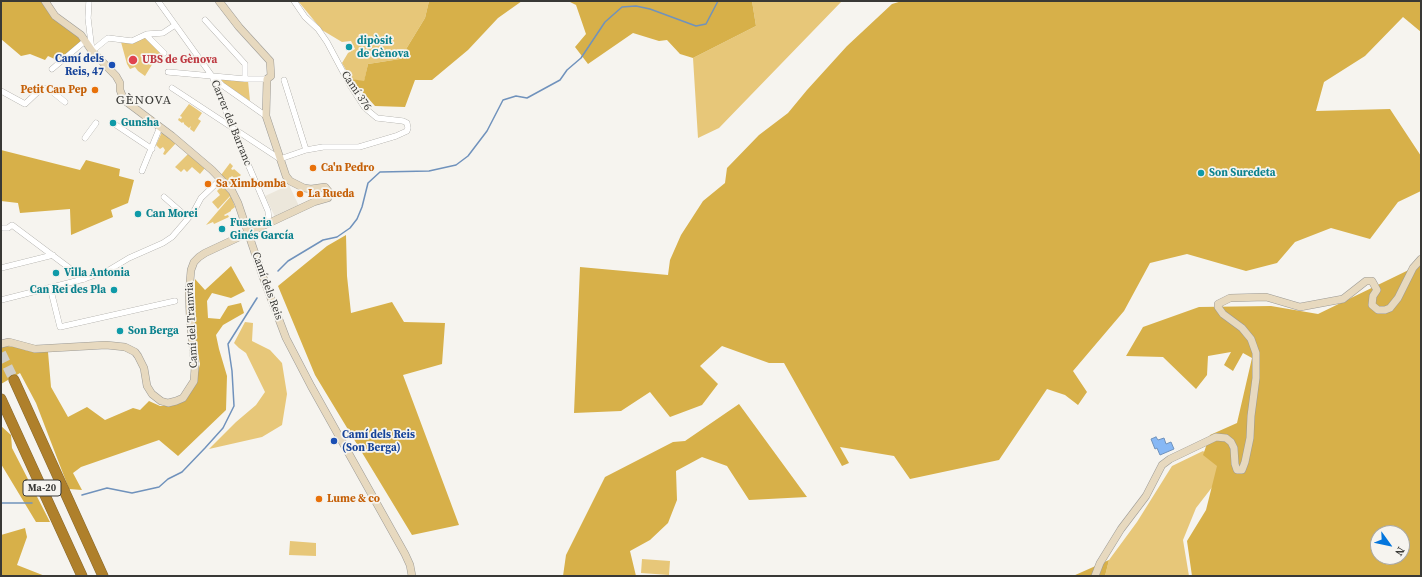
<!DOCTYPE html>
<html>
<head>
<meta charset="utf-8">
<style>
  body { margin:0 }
  #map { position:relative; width:1422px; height:577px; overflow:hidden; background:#f6f4ef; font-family:"Source Serif 4",serif }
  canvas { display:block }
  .frame { position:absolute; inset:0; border:2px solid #393936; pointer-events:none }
  .north { position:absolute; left:1370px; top:525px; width:40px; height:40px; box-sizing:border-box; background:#f6f4ef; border:1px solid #aaa9a5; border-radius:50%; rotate:123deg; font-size:11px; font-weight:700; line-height:16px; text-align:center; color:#393936 }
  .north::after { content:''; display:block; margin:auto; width:14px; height:18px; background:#0476dd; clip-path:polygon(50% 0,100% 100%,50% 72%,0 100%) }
</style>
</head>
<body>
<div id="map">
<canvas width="1422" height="577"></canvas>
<div class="frame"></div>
<div class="north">N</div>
</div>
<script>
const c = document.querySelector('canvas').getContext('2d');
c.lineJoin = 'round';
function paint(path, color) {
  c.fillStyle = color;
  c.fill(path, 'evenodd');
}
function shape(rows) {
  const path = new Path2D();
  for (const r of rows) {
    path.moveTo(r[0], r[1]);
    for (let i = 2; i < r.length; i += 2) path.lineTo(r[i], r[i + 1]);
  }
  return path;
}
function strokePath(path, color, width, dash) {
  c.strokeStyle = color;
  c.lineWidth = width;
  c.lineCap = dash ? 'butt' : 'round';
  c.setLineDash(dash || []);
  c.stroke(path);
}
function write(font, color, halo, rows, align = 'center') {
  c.font = font + ' "Source Serif 4",serif';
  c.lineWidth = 3.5;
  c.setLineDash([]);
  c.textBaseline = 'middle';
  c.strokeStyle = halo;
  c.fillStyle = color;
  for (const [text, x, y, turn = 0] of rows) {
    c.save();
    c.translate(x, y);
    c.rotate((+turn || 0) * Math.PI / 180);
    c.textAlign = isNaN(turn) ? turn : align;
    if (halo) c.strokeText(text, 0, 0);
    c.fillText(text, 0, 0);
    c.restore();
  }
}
paint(shape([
  [289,185,299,206,275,217,265,196]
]), '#ece7db');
paint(shape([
  [298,1,429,1,425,18,400,59,368,64,364,82,351,79,342,63,348,53,355,49,351,41,342,42,322,30],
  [752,1,842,1,719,128,698,138,693,58,756,26],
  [146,37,162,54,156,58,145,76,138,71,135,67,130,69,127,64,121,42],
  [221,79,231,79,231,81,235,81,236,80,248,81,250,101,222,82],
  [189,104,202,113,198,119,201,121,194,132,190,129,191,126,189,128,184,124,184,123,183,122,182,123,178,120,179,118,181,119,182,117,180,116],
  [162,132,176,143,165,155,163,154,165,150,163,147,160,149,156,145],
  [188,154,205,168,200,174,192,167,187,172,184,169,181,172,175,167],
  [230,163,233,166,231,169,233,170,234,169,241,175,230,185,228,183,233,177,232,176,227,181,221,175],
  [220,183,231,195,218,209,212,202,220,195,217,191,219,189,217,186],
  [231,196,235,207,231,210,231,211,224,215,225,216,228,215,229,217,214,224,213,222,206,225],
  [245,322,253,323,252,341,270,350,282,363,287,394,282,425,262,437,209,449,236,422,256,405,265,392,246,353,239,348,234,343],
  [1203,451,1216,460,1220,477,1196,508,1183,540,1189,576,1105,576,1109,560,1137,522,1172,466],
  [290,541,316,543,316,556,289,555],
  [642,559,670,561,669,575,641,573]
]), '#e7c779');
paint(shape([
  [1,1,41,1,47,9,73,31,83,42,59,61,48,56,45,60,30,54,21,56,1,39],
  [429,1,522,1,498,18,468,50,432,80,415,80,405,107,375,106,351,79,364,81,368,64,400,59,425,18],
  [568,1,752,1,756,26,693,58,680,54,667,40,659,41,633,33,588,64,575,47,586,34,576,5],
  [902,1,1421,1,1421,32,1403,17,1365,56,1324,82,1316,111,1390,109,1421,156,1421,191,1398,202,1370,239,1331,228,1295,242,1277,263,1246,271,1187,254,1150,263,1124,311,1073,371,1087,392,1078,405,1065,395,1047,389,999,460,910,479,894,456,840,447,849,463,842,466,784,363,769,363,722,346,700,366,718,384,702,405,670,417,650,392,621,411,574,413,580,267,668,275,670,260,681,235,703,201,725,183,727,168,759,135,788,113,807,90,847,46,892,4],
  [1,150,80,170,86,160,120,169,119,176,134,180,128,203,111,210,113,217,71,235,70,209,20,213,18,203,1,201],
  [346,235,347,276,351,313,392,302,404,322,445,323,442,364,403,375,459,525,412,535,315,375,278,286,327,246],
  [1421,264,1421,576,1192,576,1187,541,1206,510,1217,466,1203,455,1210,435,1237,423,1252,358,1243,353,1233,371,1224,365,1231,352,1208,356,1207,375,1196,389,1163,357,1126,356,1143,327,1199,307,1271,306,1318,314],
  [1378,533,1402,533,1402,557,1378,557],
  [231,266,245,291,231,298,212,293,207,301,208,318,220,319,228,306,241,303,244,313,223,325,216,335,219,349,227,376,226,410,178,456,159,440,81,467,73,473,82,490,69,489,36,403,20,373,1,384,1,348,5,346,17,347,28,351,48,352,51,387,68,417,87,407,105,420,133,408,140,410,149,401,160,406,174,405,196,380,200,364,195,337,195,279,205,290],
  [739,404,807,497,749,500,727,466,702,457,676,471,677,500,668,523,650,540,630,551,636,576,563,576,566,555,605,477,673,442,685,441],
  [1,426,11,435,12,448,50,522,36,522,1,464],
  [25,528,27,537,17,565,45,576,1,576,1,535],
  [1109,560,1105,576,1073,576]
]), '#d7b049');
const water = shape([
  [1156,437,1158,440,1164,438,1166,444,1171,442,1174,449,1160,455,1157,448,1155,449,1151,439,1156,437]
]);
paint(water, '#87b8f5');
strokePath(water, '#7092bc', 1);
strokePath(shape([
  [278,271,288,261,323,240,337,237,350,228,357,219,362,207,368,183,380,172,429,171,456,165,468,156,487,131,503,100,516,96,527,98,560,80,567,70,581,58,605,22,622,7,636,6,650,9,696,26,706,24,718,1],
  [82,495,107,488,132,493,159,487,168,479,182,472,205,448,223,428,234,406,232,371,228,344,257,298],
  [1,503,32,503]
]), '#7092bc', 1.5);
strokePath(shape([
  [1,353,14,380]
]), '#d0cfca', 10, [10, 5]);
const street = shape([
  [89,1,88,18,92,51],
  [158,1,212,76,233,129,268,211,269,223],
  [205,20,245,64,245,79],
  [146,35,164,53],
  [92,51,108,38,132,41,147,34,163,33,175,25],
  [52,69,85,41],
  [168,72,245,79,267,79],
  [214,77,222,85,266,116],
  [284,80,306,150],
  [172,88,280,159,306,150,323,147,359,147,396,136,407,131,408,128,407,123,403,121,377,118,365,108,350,85,327,42,318,29,305,17,294,1],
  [1,91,25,104,42,88,49,89,65,102],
  [116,125,152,149],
  [85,138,96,123],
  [142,171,160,127],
  [164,197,188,218],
  [3,228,8,228,12,225,84,279],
  [1,268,53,255],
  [50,287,60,327,175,301],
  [1,300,84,279,109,270,129,258,163,243,172,237,185,222,194,211,201,198,221,179]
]);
const secondary = shape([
  [45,1,55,16,81,35,92,51,116,76,120,83,120,90,124,100,172,136,212,170,232,191,238,203,263,277,286,338,311,386,405,554,410,565,412,576],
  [1,344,9,342,35,349,106,345,125,347,135,352,138,356,144,368,147,386,152,394,161,401,168,403,176,401,183,398,194,381,195,367,190,318,189,293,191,270,194,262,199,257,205,253,314,202,328,198,329,192,325,187,311,189,304,188,290,181,286,176,266,116,267,79,271,76,270,61,239,27,219,1],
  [1095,576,1100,563,1121,529,1146,496,1162,465,1170,459,1216,437,1226,438,1231,442,1234,448,1235,464,1237,470,1242,470,1245,462,1250,438,1251,416,1256,378,1256,353,1251,339,1242,328,1223,314,1218,307,1218,304,1230,298,1266,297,1300,307,1343,299,1366,281,1372,281,1377,290,1373,296,1372,305,1378,310,1385,310,1390,308,1398,298,1413,268,1421,259]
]);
const highway = shape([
  [14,380,103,576],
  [1,399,82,576]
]);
strokePath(street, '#9c9a95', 6);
strokePath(secondary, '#9c9a95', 8);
strokePath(highway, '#86672f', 11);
strokePath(street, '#fff', 5.5);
strokePath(secondary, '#e7d9bf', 7);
strokePath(highway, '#af802b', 10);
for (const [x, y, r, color] of [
  [349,47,4,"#0f9aa8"],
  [133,60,5,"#e0444e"],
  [112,65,4,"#1a4fb4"],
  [95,90,4,"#e8710a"],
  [113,123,4,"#0f9aa8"],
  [313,168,4,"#e8710a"],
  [1201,173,4,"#0f9aa8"],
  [208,184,4,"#e8710a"],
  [300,194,4,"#e8710a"],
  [138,214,4,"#0f9aa8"],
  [222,229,4,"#0f9aa8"],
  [56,273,4,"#0f9aa8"],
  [114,290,4,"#0f9aa8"],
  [120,331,4,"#0f9aa8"],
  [334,441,4,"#1a4fb4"],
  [319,499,4,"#e8710a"]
]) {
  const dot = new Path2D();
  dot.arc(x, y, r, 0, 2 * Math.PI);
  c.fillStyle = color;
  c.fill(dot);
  strokePath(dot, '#f6f4ef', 1.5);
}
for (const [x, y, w] of [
  [42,488,38]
]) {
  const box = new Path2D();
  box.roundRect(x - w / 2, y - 8, w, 16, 3);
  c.fillStyle = '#f6f4ef';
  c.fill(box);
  strokePath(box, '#393936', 1);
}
write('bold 10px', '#393936', null, [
  ["Ma-20",42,488]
]);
write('bold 11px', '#0d838f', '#f6f4ef', [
  ["dipòsit",357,41],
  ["de Gènova",357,54],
  ["Gunsha",121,123],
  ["Son Suredeta",1209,173],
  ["Can Morei",146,214],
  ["Fusteria",230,223],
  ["Ginés García",230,236],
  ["Villa Antonia",64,273],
  ["Can Rei des Pla",106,290,"right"],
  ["Son Berga",128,331]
], 'left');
write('bold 11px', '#164399', '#f6f4ef', [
  ["Camí dels",104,59],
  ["Reis, 47",104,72],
  ["Camí dels Reis",342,435,"left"],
  ["(Son Berga)",342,448,"left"]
], 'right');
write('bold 11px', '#be3a42', '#f6f4ef', [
  ["UBS de Gènova",142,60]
], 'left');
write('bold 11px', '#c56008', '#f6f4ef', [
  ["Petit Can Pep",87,90,"right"],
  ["Ca'n Pedro",321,168],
  ["Sa Ximbomba",216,184],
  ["La Rueda",308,194],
  ["Lume & co",327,499]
], 'left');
write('11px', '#393936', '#f6f4ef', [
  ["Camí 376",356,91,56],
  ["Carrer del Barranc",231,123,68],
  ["Camí dels Reis",267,286,70],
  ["Camí del Tramvia",192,325,-93]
]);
c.letterSpacing = '1px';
write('13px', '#393936', '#f6f4ef', [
  ["GÈNOVA",144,101]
]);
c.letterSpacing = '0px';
</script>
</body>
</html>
